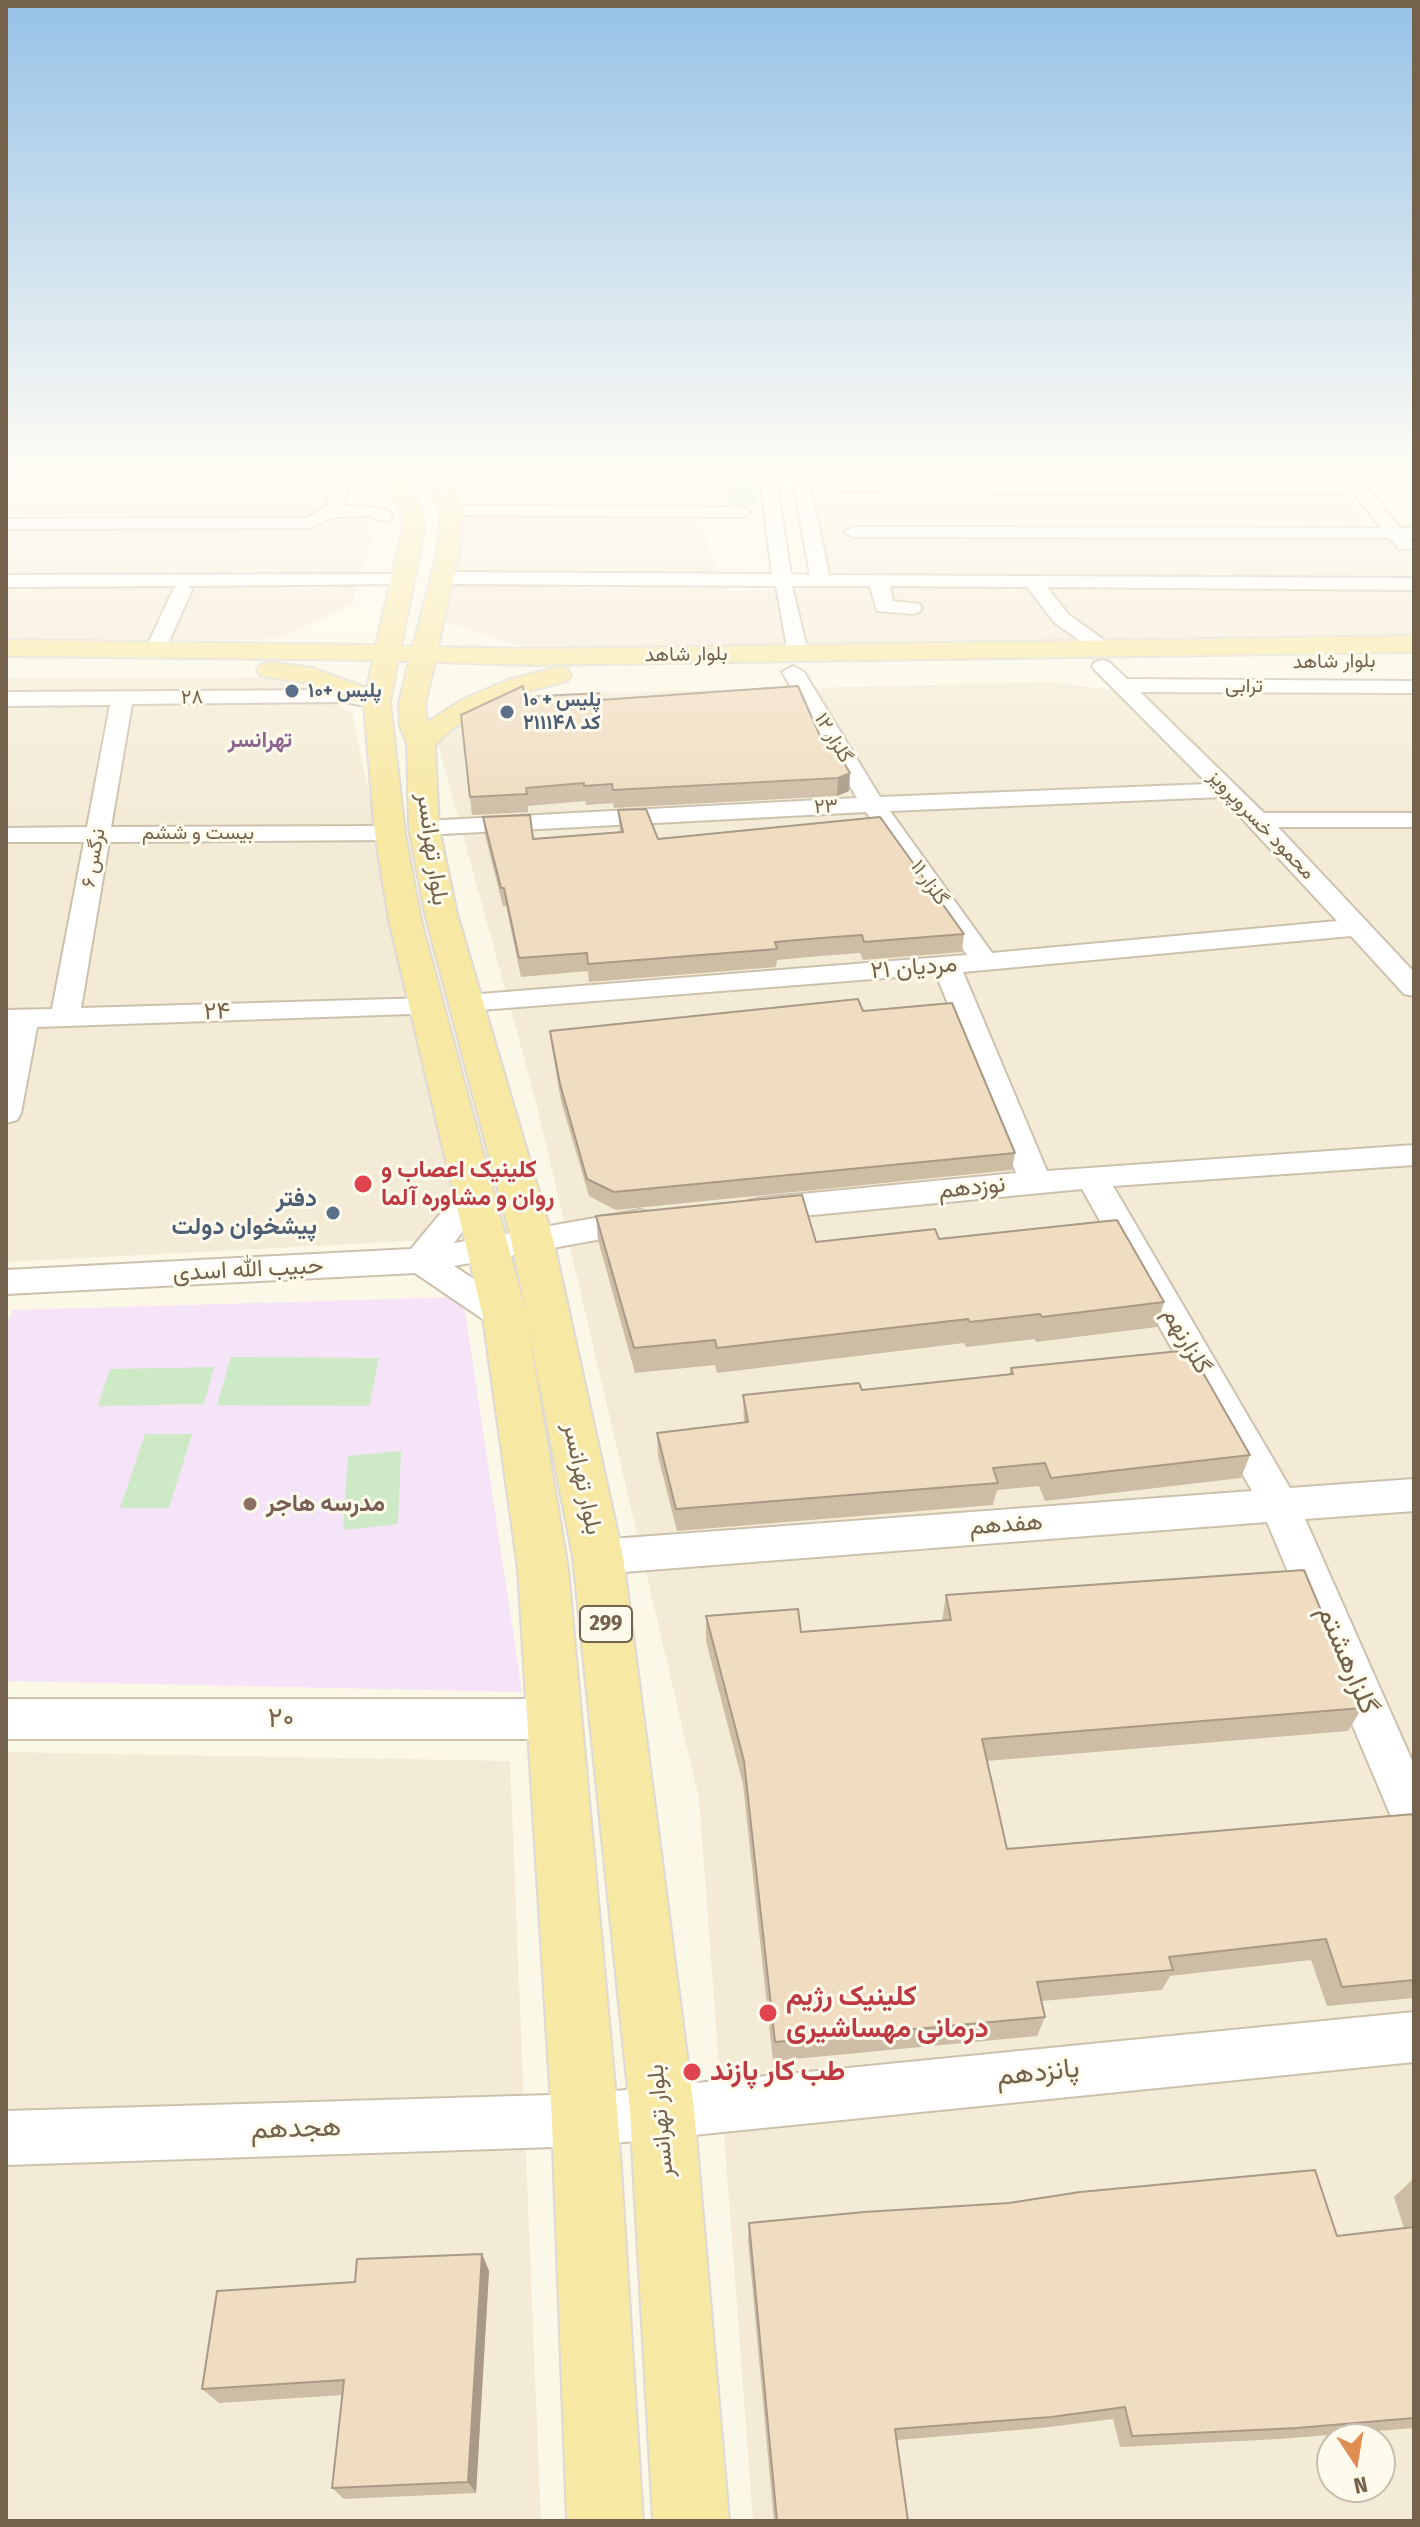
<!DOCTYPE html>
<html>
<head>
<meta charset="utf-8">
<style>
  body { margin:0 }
  #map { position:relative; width:1420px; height:2527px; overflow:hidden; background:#fcf8e7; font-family:"Fira Sans Condensed",sans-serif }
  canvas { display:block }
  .frame { position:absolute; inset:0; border:8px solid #74624c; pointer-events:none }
  .north { position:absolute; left:1316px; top:2423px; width:80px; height:80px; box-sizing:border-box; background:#fefbed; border:2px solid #c7bead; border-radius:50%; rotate:168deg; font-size:22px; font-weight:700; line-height:32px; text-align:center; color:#74624c }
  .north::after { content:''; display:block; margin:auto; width:28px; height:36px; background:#e08d52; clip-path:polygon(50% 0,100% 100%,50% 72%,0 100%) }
</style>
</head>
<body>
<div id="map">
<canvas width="1420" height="2527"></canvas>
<div class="frame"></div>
<div class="north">N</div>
</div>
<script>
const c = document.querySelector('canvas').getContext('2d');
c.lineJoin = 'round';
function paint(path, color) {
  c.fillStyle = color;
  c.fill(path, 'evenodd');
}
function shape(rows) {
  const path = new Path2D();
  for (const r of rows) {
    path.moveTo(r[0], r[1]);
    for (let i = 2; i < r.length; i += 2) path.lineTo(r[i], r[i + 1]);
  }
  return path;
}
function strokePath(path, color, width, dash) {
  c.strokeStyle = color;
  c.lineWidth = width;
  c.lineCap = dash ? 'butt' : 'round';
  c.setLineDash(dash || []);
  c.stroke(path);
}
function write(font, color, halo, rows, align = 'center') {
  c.font = font + ' "Fira Sans Condensed",Vazirmatn,sans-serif';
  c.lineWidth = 6;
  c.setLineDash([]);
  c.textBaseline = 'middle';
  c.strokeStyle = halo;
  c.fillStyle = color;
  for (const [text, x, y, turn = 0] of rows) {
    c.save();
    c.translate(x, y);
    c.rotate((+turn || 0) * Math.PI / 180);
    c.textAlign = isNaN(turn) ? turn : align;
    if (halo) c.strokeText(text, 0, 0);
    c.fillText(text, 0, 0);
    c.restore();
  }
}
paint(shape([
  [6,465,318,465,374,535,352,604,278,639,6,640],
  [460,465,687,465,679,473,727,591,830,588,812,465,1321,465,1379,538,1414,538,1414,635,525,648,445,621,472,476],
  [284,677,352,713,459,1209,429,1240,9,1262,6,1267,6,678],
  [1051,682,1142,694,1414,694,1414,2521,753,2521,699,1799,536,1102,435,733,515,695],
  [1332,2439,1380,2439,1380,2487,1332,2487],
  [6,1752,510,1761,541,2521,6,2521]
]), '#f3ebd6');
paint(shape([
  [463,1297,522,1692,6,1681,6,1326,13,1310]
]), '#f5e4f8');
paint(shape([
  [733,465,755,465,758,505,728,506,728,472],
  [231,1357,379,1358,369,1406,217,1405],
  [214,1367,204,1404,98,1406,110,1369],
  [145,1434,192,1434,169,1508,120,1508],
  [401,1451,398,1524,343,1530,348,1456]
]), '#cde9c6');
const minor = shape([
  [429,465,720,465,724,469,716,474,423,474,421,470,429,465],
  [758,465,774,465,791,574,810,575,790,465,806,465,829,575,1414,578,1414,590,1047,587,1069,615,1111,645,1114,649,1104,655,1097,653,1055,623,1027,587,890,586,893,601,919,604,922,608,919,612,912,614,877,611,870,586,792,586,808,653,798,659,788,653,776,586,442,584,432,578,442,572,772,574,758,465],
  [1332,465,1349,465,1400,528,1414,528,1414,538,1409,538,1414,545,1411,549,1399,549,1390,538,853,537,844,532,853,527,1381,528,1332,465],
  [347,467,355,472,353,476,342,477,347,490,344,506,376,507,390,512,393,516,390,520,384,521,368,516,333,517,309,528,6,529,6,519,306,518,327,506,329,490,325,477,6,480,6,470,347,467],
  [845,482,1340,483,1349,488,1340,493,839,491,836,487,839,483,845,482],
  [452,506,742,507,751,512,742,517,446,515,443,511,452,506],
  [401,574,408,576,411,580,408,584,189,586,192,590,166,648,156,654,146,648,175,586,6,587,6,575,401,574],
  [1102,660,1109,662,1127,679,1414,681,1414,693,1140,692,1264,813,1414,813,1414,827,1278,827,1414,972,1414,996,1404,994,1351,936,963,972,1047,1171,1414,1145,1414,1165,1113,1186,1290,1488,1414,1479,1414,1511,1305,1519,1414,1765,1414,1839,1398,1833,1267,1522,598,1574,584,1569,578,1557,584,1545,598,1540,1252,1491,1082,1189,761,1220,749,1217,745,1209,749,1201,761,1198,1016,1173,936,974,468,1011,458,1009,454,1003,458,997,468,995,967,955,866,812,424,835,415,833,412,828,415,823,424,821,857,798,782,672,793,666,804,672,880,797,1208,784,1095,670,1092,666,1095,662,1102,660],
  [1222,797,1337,921,992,953,890,811,1222,797],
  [344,690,385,696,388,701,377,708,344,702,132,704,111,827,390,826,399,828,402,833,399,838,390,840,109,842,81,1008,429,998,439,1001,443,1007,439,1013,37,1027,21,1113,17,1120,6,1123,6,1010,52,1009,84,842,6,842,6,828,87,827,110,705,6,706,6,692,344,690],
  [475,1182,486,1185,491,1193,454,1243,640,1210,652,1213,657,1221,652,1229,640,1232,454,1266,517,1308,523,1317,517,1326,505,1330,493,1326,415,1273,6,1294,6,1270,411,1249,464,1185,475,1182],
  [6,1699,556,1699,572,1705,578,1719,572,1733,556,1739,6,1739,6,1699],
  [1414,2012,1414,2062,585,2146,6,2165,6,2111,585,2094,1414,2012]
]);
const major = shape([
  [370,465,392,465,408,482,423,514,424,531,401,646,413,646,437,554,441,511,433,491,412,465,433,465,454,490,463,511,459,554,438,647,532,649,1414,636,1414,652,532,665,435,662,425,704,427,722,466,698,508,680,558,667,567,669,571,675,567,681,526,692,486,710,453,728,435,745,439,828,457,914,553,1239,623,1557,694,2110,729,2521,653,2521,630,2110,573,1557,528,1326,568,1569,618,2120,643,2521,567,2521,552,2120,518,1569,483,1317,389,920,375,833,364,705,307,683,261,676,257,670,261,664,270,662,312,668,367,688,373,660,6,656,6,640,376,645,402,531,401,514,389,485,370,465],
  [398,661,409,661,399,704,400,727,407,743,409,828,425,914,511,1239,526,1313,421,920,405,833,390,701,398,661]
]);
strokePath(minor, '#cdc1ae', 4);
strokePath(major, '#ded9d4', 4);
paint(minor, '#fff');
paint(major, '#f7e8a3');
paint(shape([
  [524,697,600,700,820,736,850,773,849,791,837,796,614,808,613,803,586,805,585,801,528,806,528,812,472,815,470,797],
  [618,810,658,839,964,934,962,952,863,960,860,953,820,956,777,960,776,967,589,982,588,971,521,977,506,906,503,906,485,835,483,817,533,839,620,833],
  [863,1011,1015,1153,1012,1170,616,1210,589,1196,561,1101,552,1049,550,1031],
  [596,1216,816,1242,939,1239,1164,1302,1157,1327,1036,1342,1035,1339,966,1347,964,1343,717,1373,715,1365,635,1373,598,1240],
  [1011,1368,1250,1455,1241,1478,1045,1501,1039,1486,997,1490,993,1505,677,1531,658,1456,657,1433,744,1423,743,1395,862,1390,1009,1374],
  [946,1595,1362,1708,1348,1731,987,1761,1007,1849,1414,1814,1414,1998,1327,2006,1311,1960,1170,1976,1162,1990,1042,2001,1045,2017,1037,2036,773,2061,743,1784,706,1641,706,1616,801,1632,942,1621],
  [1412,2180,1414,2180,1414,2428,1280,2439,1120,2447,1113,2419,1041,2428,897,2440,908,2521,774,2521,748,2240,749,2223,1337,2236,1404,2228,1394,2197],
  [482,2254,489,2271,476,2493,344,2499,332,2488,342,2395,219,2403,202,2389,355,2282]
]), '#cebda5');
paint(shape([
  [850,773,849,791,837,796,838,778],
  [482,2254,489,2271,476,2493,468,2482]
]), '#a89a86');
const building = shape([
  [523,686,524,697,599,693,600,700,798,686,820,736,828,736,850,773,838,778,613,790,612,784,584,786,584,783,526,788,527,794,470,797,461,715,523,686],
  [646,809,658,839,880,817,964,934,864,942,862,935,821,938,775,942,777,949,588,964,587,953,519,958,504,888,501,888,483,817,530,815,533,839,623,832,618,810,646,809],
  [858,999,863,1011,952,1003,1015,1153,614,1192,587,1179,560,1084,550,1031,858,999],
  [802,1195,816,1242,935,1229,939,1239,1117,1220,1164,1302,1042,1317,1040,1314,970,1322,968,1319,717,1348,715,1340,634,1348,596,1216,802,1195],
  [1190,1350,1250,1455,1051,1478,1045,1463,993,1468,998,1483,676,1509,657,1433,748,1422,743,1395,859,1383,862,1390,1013,1374,1011,1368,1190,1350],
  [1304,1570,1362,1708,982,1739,1007,1849,1414,1814,1414,1980,1342,1987,1326,1939,1169,1957,1173,1970,1037,1982,1045,2017,775,2042,744,1761,706,1616,798,1609,801,1632,951,1620,946,1595,1304,1570],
  [1315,2170,1337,2236,1414,2227,1414,2418,1297,2428,1132,2436,1125,2407,1051,2417,895,2429,908,2521,777,2521,749,2223,864,2212,1009,2203,1080,2192,1315,2170],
  [482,2254,468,2482,332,2488,344,2380,202,2389,217,2291,355,2282,357,2259,482,2254]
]);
paint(building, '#f0dcc0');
strokePath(building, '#a89a86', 2);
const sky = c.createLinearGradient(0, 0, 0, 819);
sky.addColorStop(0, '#96c2e7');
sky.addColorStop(0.57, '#fefcf4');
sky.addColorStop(1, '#fefcf400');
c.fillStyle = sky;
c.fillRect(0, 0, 1420, 819);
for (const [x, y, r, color] of [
  [292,691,8,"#5c6f8a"],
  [507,712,8,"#5c6f8a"],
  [363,1184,10,"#e0444e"],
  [333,1213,8,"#5c6f8a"],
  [250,1504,8,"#8d6e63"],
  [768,2013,10,"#e0444e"],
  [692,2072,10,"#e0444e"]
]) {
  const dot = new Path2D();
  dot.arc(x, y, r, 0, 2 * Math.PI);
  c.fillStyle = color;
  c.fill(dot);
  strokePath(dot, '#fefbed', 3);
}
write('20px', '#74624c', '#fefbed', [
  ["بلوار شاهد",686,655,-1],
  ["بلوار شاهد",1334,662,-1],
  ["ترابی",1244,686],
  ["۲۸",192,698,-1],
  ["گلزار ۱۲",833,738,59],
  ["۲۳",826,807,-3],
  ["محمود خسروپرویز",1261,825,46],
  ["بیست و ششم",198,833],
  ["نرگس ۶",94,858,-80],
  ["گلزار ۱۱",929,883,55]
]);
write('bold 20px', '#4e5e75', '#fefbed', [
  ["پلیس +۱۰",308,691],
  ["پلیس + ۱۰",523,700],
  ["کد ۲۱۱۱۴۸",523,723]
], 'left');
write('bold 22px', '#8b6490', '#fefbed', [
  ["تهرانسر",260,741]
]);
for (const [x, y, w] of [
  [606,1624,52]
]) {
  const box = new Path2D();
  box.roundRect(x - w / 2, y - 18, w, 36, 6);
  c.fillStyle = '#fefbed';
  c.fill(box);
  strokePath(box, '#74624c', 2);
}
write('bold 22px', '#74624c', null, [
  ["299",606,1624]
]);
write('24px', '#74624c', '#fefbed', [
  ["بلوار تهرانسر",432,849,82],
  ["۲۱ مردیان",914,968,-5],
  ["۲۴",217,1012,-2],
  ["نوزدهم",972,1188,-6],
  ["حبیب الله اسدی",248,1270,-3],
  ["گلزارنهم",1186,1341,60],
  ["بلوار تهرانسر",582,1479,78],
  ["هفدهم",1006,1525,-4],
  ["بلوار تهرانسر",661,2121,-95]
]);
write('bold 24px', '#be3a42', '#fefbed', [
  ["کلینیک اعصاب و",381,1170],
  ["روان و مشاوره آلما",381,1198]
], 'left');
write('bold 24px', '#4e5e75', '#fefbed', [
  ["دفتر",317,1199],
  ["پیشخوان دولت",317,1227]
], 'right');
write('bold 24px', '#785e54', '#fefbed', [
  ["مدرسه هاجر",266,1504]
], 'left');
write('28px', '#74624c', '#fefbed', [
  ["گلزارهشتم",1347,1660,67],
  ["۲۰",281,1719],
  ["پانزدهم",1038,2073,-6],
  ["هجدهم",296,2129,-2]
]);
write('bold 28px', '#be3a42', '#fefbed', [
  ["کلینیک رژیم",786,1997],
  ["درمانی مهساشیری",786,2029],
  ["طب کار پازند",710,2072]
], 'left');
</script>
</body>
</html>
